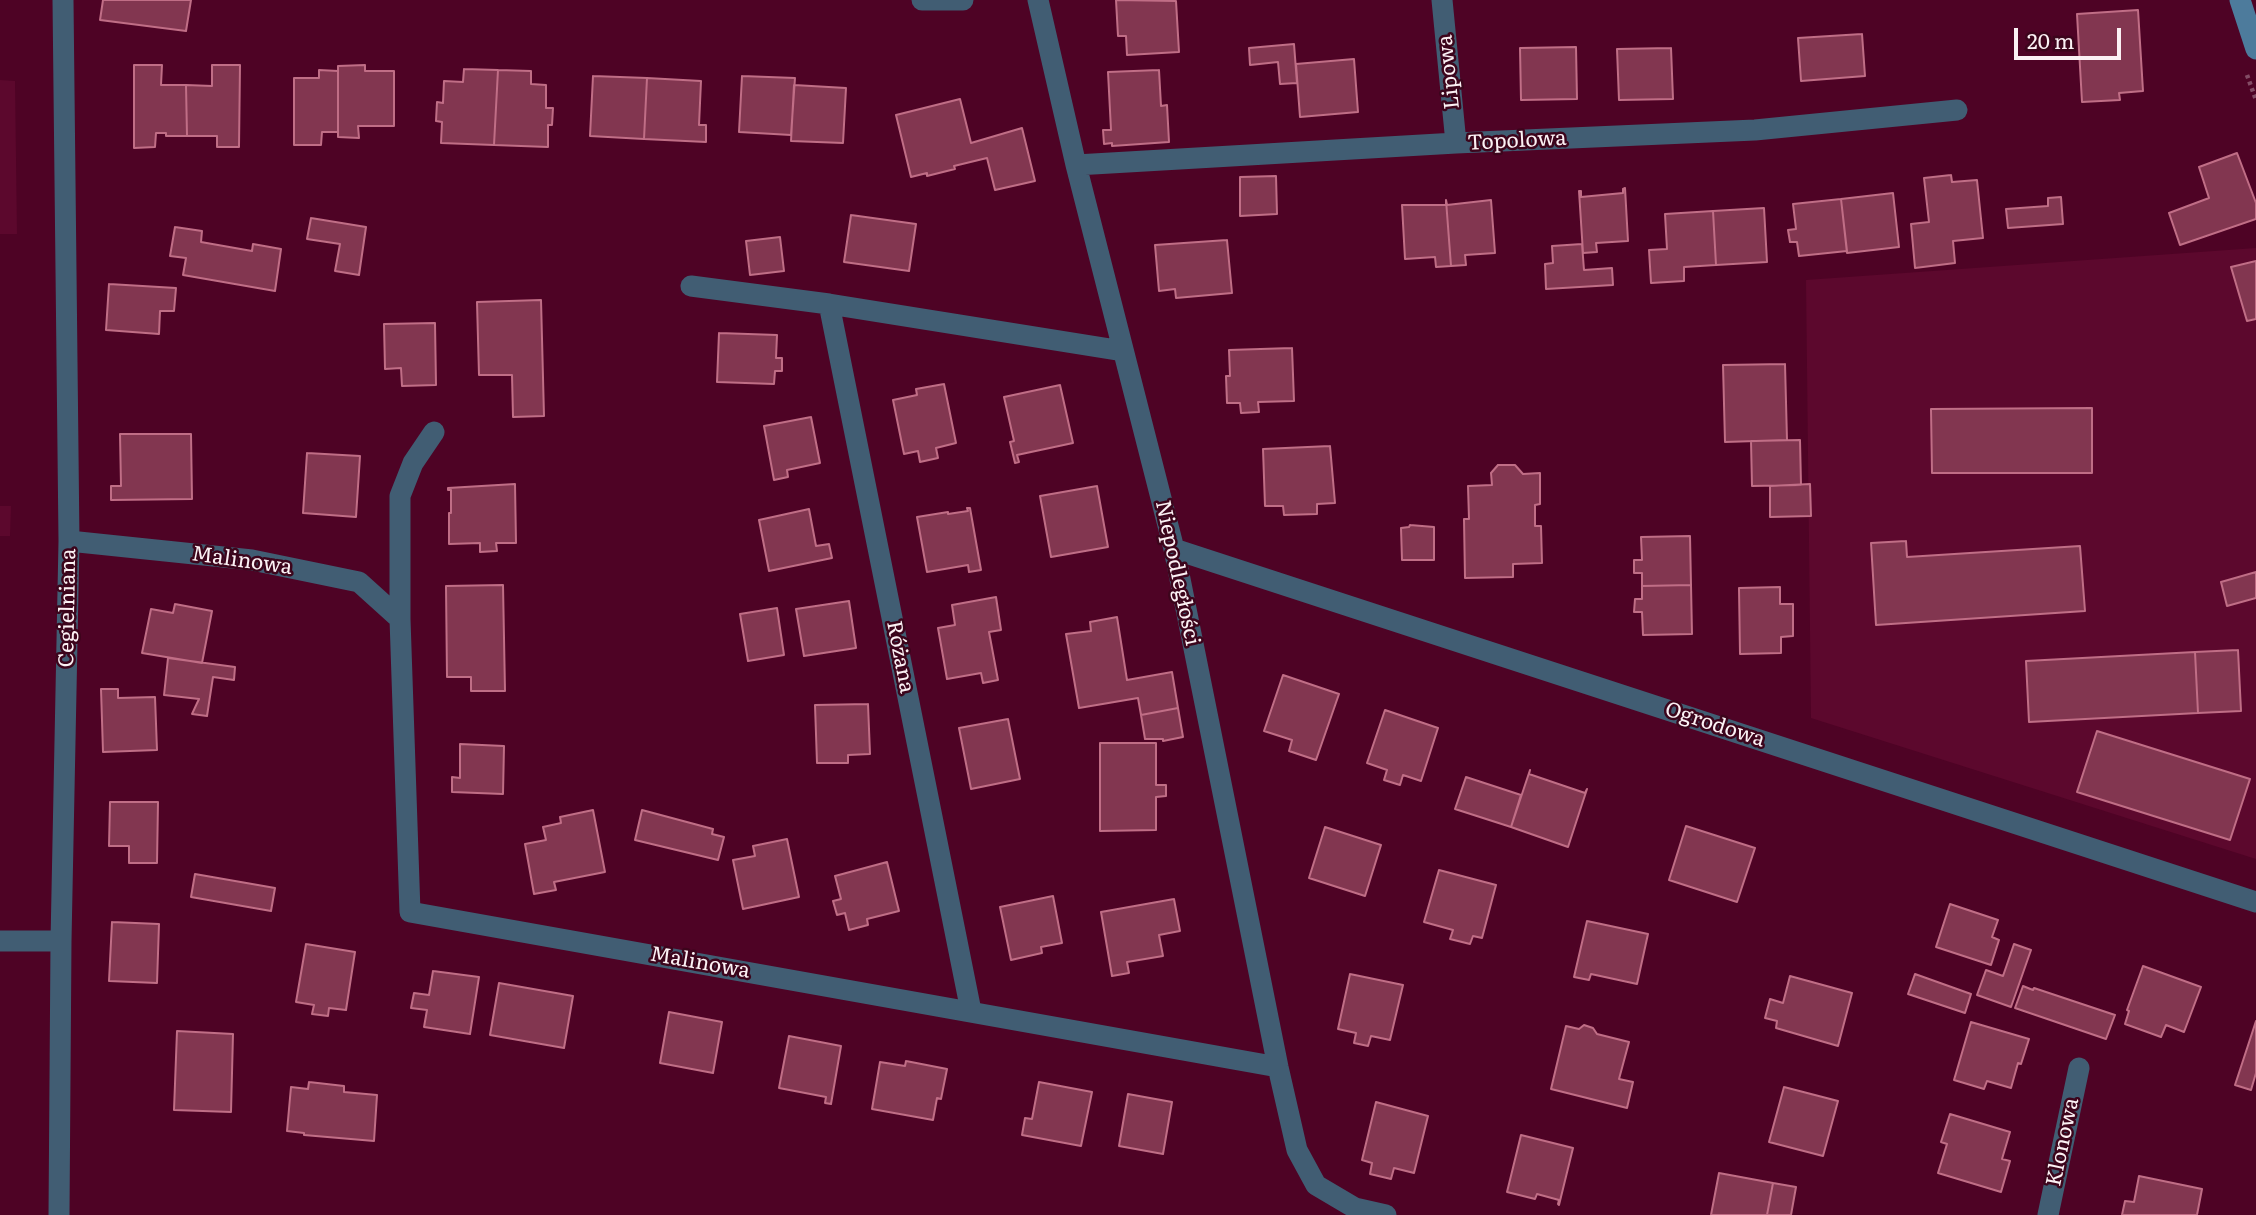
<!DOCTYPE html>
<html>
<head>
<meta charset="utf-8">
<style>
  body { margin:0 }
  #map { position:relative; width:2256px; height:1215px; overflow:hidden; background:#4e0325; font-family:Literata,serif }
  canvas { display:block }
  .scale { position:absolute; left:2014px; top:28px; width:107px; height:32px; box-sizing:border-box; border:4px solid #fbf1f4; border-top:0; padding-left:9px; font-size:21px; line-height:24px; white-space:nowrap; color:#fbf1f4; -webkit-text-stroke:5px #3c051c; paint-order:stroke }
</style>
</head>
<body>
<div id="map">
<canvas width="2256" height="1215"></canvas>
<div class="scale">20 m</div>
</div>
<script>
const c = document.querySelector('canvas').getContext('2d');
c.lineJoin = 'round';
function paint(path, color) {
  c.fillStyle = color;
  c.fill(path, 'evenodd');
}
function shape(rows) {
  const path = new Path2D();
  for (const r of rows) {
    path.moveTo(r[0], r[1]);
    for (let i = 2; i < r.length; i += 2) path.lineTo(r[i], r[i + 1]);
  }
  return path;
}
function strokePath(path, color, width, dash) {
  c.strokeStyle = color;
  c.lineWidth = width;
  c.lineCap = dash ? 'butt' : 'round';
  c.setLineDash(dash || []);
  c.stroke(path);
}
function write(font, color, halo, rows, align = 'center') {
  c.font = font + ' Literata,serif';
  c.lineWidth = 5;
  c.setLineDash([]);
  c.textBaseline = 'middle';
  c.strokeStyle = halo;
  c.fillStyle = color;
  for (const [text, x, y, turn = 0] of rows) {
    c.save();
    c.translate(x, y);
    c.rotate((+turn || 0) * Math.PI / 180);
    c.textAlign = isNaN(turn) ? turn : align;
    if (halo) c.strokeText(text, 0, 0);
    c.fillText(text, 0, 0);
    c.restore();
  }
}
paint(shape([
  [0,80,15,81,17,234,0,234],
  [2256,248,2256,859,1811,718,1806,280],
  [0,506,11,506,10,536,0,536]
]), '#5c082d');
const building = shape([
  [103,0,191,0,186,31,100,20,103,0],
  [1116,0,1176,1,1179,52,1127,55,1126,36,1118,36,1116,0],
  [2138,10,2143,91,2119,93,2120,100,2082,102,2077,14,2138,10],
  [1862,34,1865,76,1801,81,1798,38,1862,34],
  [1294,44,1297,83,1280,84,1278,62,1250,65,1249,48,1294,44],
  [1576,47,1577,99,1521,100,1520,48,1576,47],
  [1671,48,1673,99,1619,100,1617,49,1671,48],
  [1354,59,1358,112,1300,117,1296,64,1354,59],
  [134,65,162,65,161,85,186,85,187,136,166,136,166,133,156,133,155,147,134,148,134,65],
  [212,65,240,65,239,147,217,147,217,136,187,136,186,85,212,86,212,65],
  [365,65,365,71,394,71,394,126,358,126,359,138,338,137,338,66,365,65],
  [464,69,498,70,494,145,441,143,442,122,436,121,437,102,443,103,444,81,463,82,464,69],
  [319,70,338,71,338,132,322,132,321,145,294,145,294,78,319,78,319,70],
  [498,70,531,71,531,84,546,85,546,108,553,108,552,125,548,125,548,147,494,145,498,70],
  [1159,70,1161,106,1167,105,1169,142,1112,146,1112,143,1104,144,1103,130,1111,130,1108,72,1159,70],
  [593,76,647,78,644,139,590,136,593,76],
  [742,76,795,78,791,135,739,132,742,76],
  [647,78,701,81,699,125,706,125,706,142,644,139,647,78],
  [794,85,846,88,843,143,791,141,794,85],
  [960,99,971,143,1022,128,1035,181,995,190,987,158,954,166,955,169,927,176,927,173,911,177,896,115,960,99],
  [2237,153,2256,203,2256,219,2180,245,2169,213,2209,198,2199,167,2237,153],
  [1951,175,1952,182,1977,180,1983,238,1953,241,1955,263,1915,268,1911,224,1929,222,1924,178,1951,175],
  [1276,176,1277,214,1240,216,1240,177,1276,176],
  [1625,188,1628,241,1596,243,1597,252,1583,253,1579,191,1581,191,1581,197,1623,193,1623,189,1625,188],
  [1893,193,1899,247,1847,253,1841,199,1893,193],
  [2061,197,2063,224,2008,228,2006,209,2048,206,2048,198,2061,197],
  [1841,199,1847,251,1799,256,1797,242,1790,242,1788,230,1796,229,1793,204,1841,199],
  [1446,200,1447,205,1491,200,1495,253,1465,255,1466,265,1451,266,1446,200],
  [1446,200,1451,266,1436,267,1435,257,1405,259,1402,205,1446,205,1446,200],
  [1764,208,1767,262,1716,265,1713,211,1764,208],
  [1713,211,1716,265,1684,267,1684,281,1651,283,1649,250,1667,249,1665,214,1713,211],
  [851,215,916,224,909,271,844,262,851,215],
  [311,218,366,227,359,275,335,271,340,244,307,239,311,218],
  [175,227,202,231,201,242,252,251,253,244,281,249,275,291,183,275,186,258,170,256,175,227],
  [780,237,784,271,750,275,746,241,780,237],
  [1227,240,1232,293,1176,298,1175,289,1159,291,1155,245,1227,240],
  [1582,244,1584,270,1612,268,1613,285,1546,289,1545,264,1553,263,1552,246,1582,244],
  [2256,261,2256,319,2247,321,2231,267,2256,261],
  [109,284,176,288,174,311,160,311,159,334,106,330,109,284],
  [541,300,544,416,513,417,512,375,479,375,477,302,541,300],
  [435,323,436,385,402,386,401,368,385,369,384,324,435,323],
  [719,333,777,335,776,358,782,358,782,371,775,371,774,384,717,382,719,333],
  [1292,348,1294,401,1258,402,1259,412,1241,413,1240,403,1227,403,1226,376,1230,376,1229,350,1292,348],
  [1785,364,1787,440,1725,442,1723,365,1785,364],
  [944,384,956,443,936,448,938,458,920,462,918,451,904,454,893,400,917,395,916,389,944,384],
  [1060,385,1073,443,1017,455,1019,462,1015,463,1010,442,1014,441,1004,397,1060,385],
  [2092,408,2092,473,1932,473,1931,409,2092,408],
  [811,417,820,463,787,470,788,477,774,480,764,426,811,417],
  [120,434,191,434,192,499,111,500,111,486,121,486,120,434],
  [1800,440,1801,485,1752,486,1751,441,1800,440],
  [1330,446,1335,503,1317,504,1317,514,1284,515,1283,506,1265,506,1263,449,1330,446],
  [307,453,360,456,356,517,303,513,307,453],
  [1498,465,1515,465,1523,474,1540,473,1540,504,1535,505,1535,526,1541,526,1542,563,1513,564,1513,577,1465,578,1464,519,1469,519,1468,486,1492,485,1491,473,1498,465],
  [515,484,516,543,496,543,497,551,480,552,480,543,449,544,449,513,451,513,451,490,448,490,448,488,515,484],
  [1810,484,1811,516,1770,517,1770,486,1810,484],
  [1097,486,1108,547,1051,557,1040,496,1097,486],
  [967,508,970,508,981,570,969,572,968,565,927,572,917,517,948,512,948,514,968,511,967,508],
  [809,509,816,546,829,544,832,558,769,571,759,520,809,509],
  [1410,525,1434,527,1434,560,1402,560,1401,528,1409,527,1410,525],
  [1690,536,1691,585,1642,586,1642,573,1634,573,1634,560,1642,560,1641,537,1690,536],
  [1906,541,1907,557,2080,546,2085,611,1876,625,1871,543,1906,541],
  [2256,572,2256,598,2227,606,2221,582,2256,572],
  [503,585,505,691,471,691,471,677,447,677,446,586,503,585],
  [1691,585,1692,634,1643,635,1642,612,1634,612,1635,599,1642,599,1642,586,1691,585],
  [1780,587,1780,604,1793,604,1793,636,1781,637,1781,653,1740,654,1739,588,1780,587],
  [996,597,1001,630,989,632,998,680,983,683,981,673,947,679,938,628,955,625,952,605,996,597],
  [849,601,856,648,804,656,796,609,849,601],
  [175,604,212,611,202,663,142,653,151,609,173,613,175,604],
  [777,608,784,655,748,661,740,614,777,608],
  [1117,617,1127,680,1172,672,1178,708,1141,715,1138,698,1079,708,1066,634,1091,631,1090,622,1117,617],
  [2238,650,2241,711,2198,713,2195,652,2238,650],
  [2195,652,2198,713,2029,722,2026,661,2195,652],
  [168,658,235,667,234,680,213,677,207,716,192,714,199,699,164,695,168,658],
  [1283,675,1339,694,1316,760,1289,751,1292,740,1264,731,1283,675],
  [101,689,118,689,118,698,155,697,157,750,103,752,101,689],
  [868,704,870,754,848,755,848,763,817,763,815,705,868,704],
  [1178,708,1183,737,1163,741,1163,739,1145,739,1141,715,1178,708],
  [1385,710,1438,728,1421,781,1403,775,1400,785,1384,780,1387,770,1367,763,1385,710],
  [1008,719,1020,779,971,789,959,728,1008,719],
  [2097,731,2250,779,2230,840,2077,792,2097,731],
  [1100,743,1156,743,1156,785,1166,785,1166,796,1156,797,1156,830,1100,831,1100,743],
  [460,744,504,746,503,794,452,792,452,777,460,778,460,744],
  [1530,770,1529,774,1585,793,1587,789,1568,847,1511,827,1530,770],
  [1466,777,1521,795,1511,827,1455,809,1466,777],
  [110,802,158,802,157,863,129,863,129,846,109,846,110,802],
  [593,810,605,872,554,882,556,890,534,894,525,844,546,840,543,827,561,823,560,817,593,810],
  [642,810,713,829,712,834,724,837,718,860,635,840,642,810],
  [1686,826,1755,848,1737,902,1669,880,1686,826],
  [1325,827,1381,845,1365,896,1309,878,1325,827],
  [787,839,799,897,743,909,733,860,755,856,753,846,787,839],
  [887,862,899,911,867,919,868,925,849,930,845,913,837,915,833,901,841,899,835,876,887,862],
  [1439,870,1496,885,1482,938,1473,936,1470,944,1450,939,1453,930,1424,922,1439,870],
  [195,874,275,888,271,911,191,897,195,874],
  [1053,896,1062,943,1041,947,1042,953,1011,960,1000,907,1053,896],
  [1174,899,1180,931,1159,935,1163,956,1127,962,1129,973,1112,976,1101,912,1174,899],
  [1950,904,1998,920,1992,937,1999,940,1991,965,1936,947,1950,904],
  [1587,921,1648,934,1637,984,1591,974,1589,980,1574,977,1587,921],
  [112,922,159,924,157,983,109,981,112,922],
  [306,944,355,952,346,1010,329,1008,328,1016,312,1014,314,1005,296,1002,306,944],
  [2014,944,2031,950,2011,1007,1977,995,1986,970,2003,976,2014,944],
  [2143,966,2201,987,2184,1032,2166,1025,2161,1037,2125,1024,2129,1011,2127,1010,2143,966],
  [433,971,479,977,470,1034,424,1027,427,1010,411,1008,414,993,429,995,433,971],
  [1350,974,1403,985,1390,1040,1371,1036,1368,1046,1354,1043,1356,1033,1338,1029,1350,974],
  [1915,974,1971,994,1965,1013,1908,994,1915,974],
  [1790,976,1852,993,1838,1046,1776,1028,1777,1021,1765,1018,1770,999,1783,1003,1790,976],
  [499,983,573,996,564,1048,490,1035,499,983],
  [2023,986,2033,990,2034,988,2115,1015,2106,1039,2015,1008,2023,986],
  [669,1012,722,1022,713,1073,660,1063,669,1012],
  [2256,1021,2256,1073,2251,1090,2235,1085,2256,1021],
  [1971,1022,2029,1039,2021,1064,2018,1063,2011,1088,1987,1081,1984,1089,1954,1080,1971,1022],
  [1584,1025,1593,1028,1597,1034,1629,1042,1619,1079,1633,1082,1627,1108,1551,1089,1566,1026,1579,1029,1584,1025],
  [177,1031,233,1034,231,1112,174,1110,177,1031],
  [789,1036,841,1046,831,1104,825,1103,826,1097,779,1088,789,1036],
  [906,1061,947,1069,941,1099,937,1098,933,1120,872,1109,880,1062,905,1066,906,1061],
  [309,1082,344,1086,344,1092,377,1095,374,1141,304,1135,304,1133,287,1131,291,1087,308,1089,309,1082],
  [1039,1082,1092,1092,1081,1146,1022,1135,1025,1118,1032,1119,1039,1082],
  [1784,1087,1838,1101,1823,1156,1769,1142,1784,1087],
  [1128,1094,1172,1102,1163,1154,1119,1146,1128,1094],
  [1376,1102,1428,1116,1414,1173,1394,1168,1391,1179,1370,1174,1372,1163,1362,1160,1376,1102],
  [1950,1114,2010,1132,2002,1159,2010,1161,2001,1192,1938,1173,1947,1144,1941,1142,1950,1114],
  [1521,1135,1573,1148,1559,1205,1558,1204,1559,1200,1537,1194,1535,1199,1507,1192,1521,1135],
  [1719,1173,1773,1183,1767,1215,1711,1215,1719,1173],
  [2139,1176,2202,1189,2197,1215,2122,1215,2125,1201,2134,1202,2139,1176],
  [1773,1183,1796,1187,1791,1215,1767,1215,1773,1183]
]);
paint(building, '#823650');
strokePath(building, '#c06e86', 2);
strokePath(shape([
  [2247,75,2256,100]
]), '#834c65', 4.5, [3.5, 3.5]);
strokePath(shape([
  [922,0,963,0],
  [1038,0,1076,165,1174,549,1278,1067,1297,1150,1316,1185,1355,1208,1386,1215],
  [1442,0,1456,143],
  [1076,165,1456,143,1755,130,1957,110],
  [691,286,829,304],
  [69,541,252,560,359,582,400,619,410,912,1278,1067],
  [1174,549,2256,902],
  [400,619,400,496,413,463,434,432],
  [0,941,61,941],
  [971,1011,829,304,1123,351],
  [59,1215,61,941,69,541,63,0],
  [2048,1215,2079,1068]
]), '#415d73', 21);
strokePath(shape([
  [2240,0,2256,49]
]), '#4d7b9c', 21);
write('21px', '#fbf1f4', '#3c051c', [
  ["Lipowa",1449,72,-96],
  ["Topolowa",1517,141,-3],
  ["Malinowa",242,561,8],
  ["Niepodległości",1177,573,78],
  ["Cegielniana",68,608,-89],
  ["Różana",900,657,79],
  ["Ogrodowa",1715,725,18],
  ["Malinowa",700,963,10],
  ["Klonowa",2063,1142,-78]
]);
</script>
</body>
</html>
